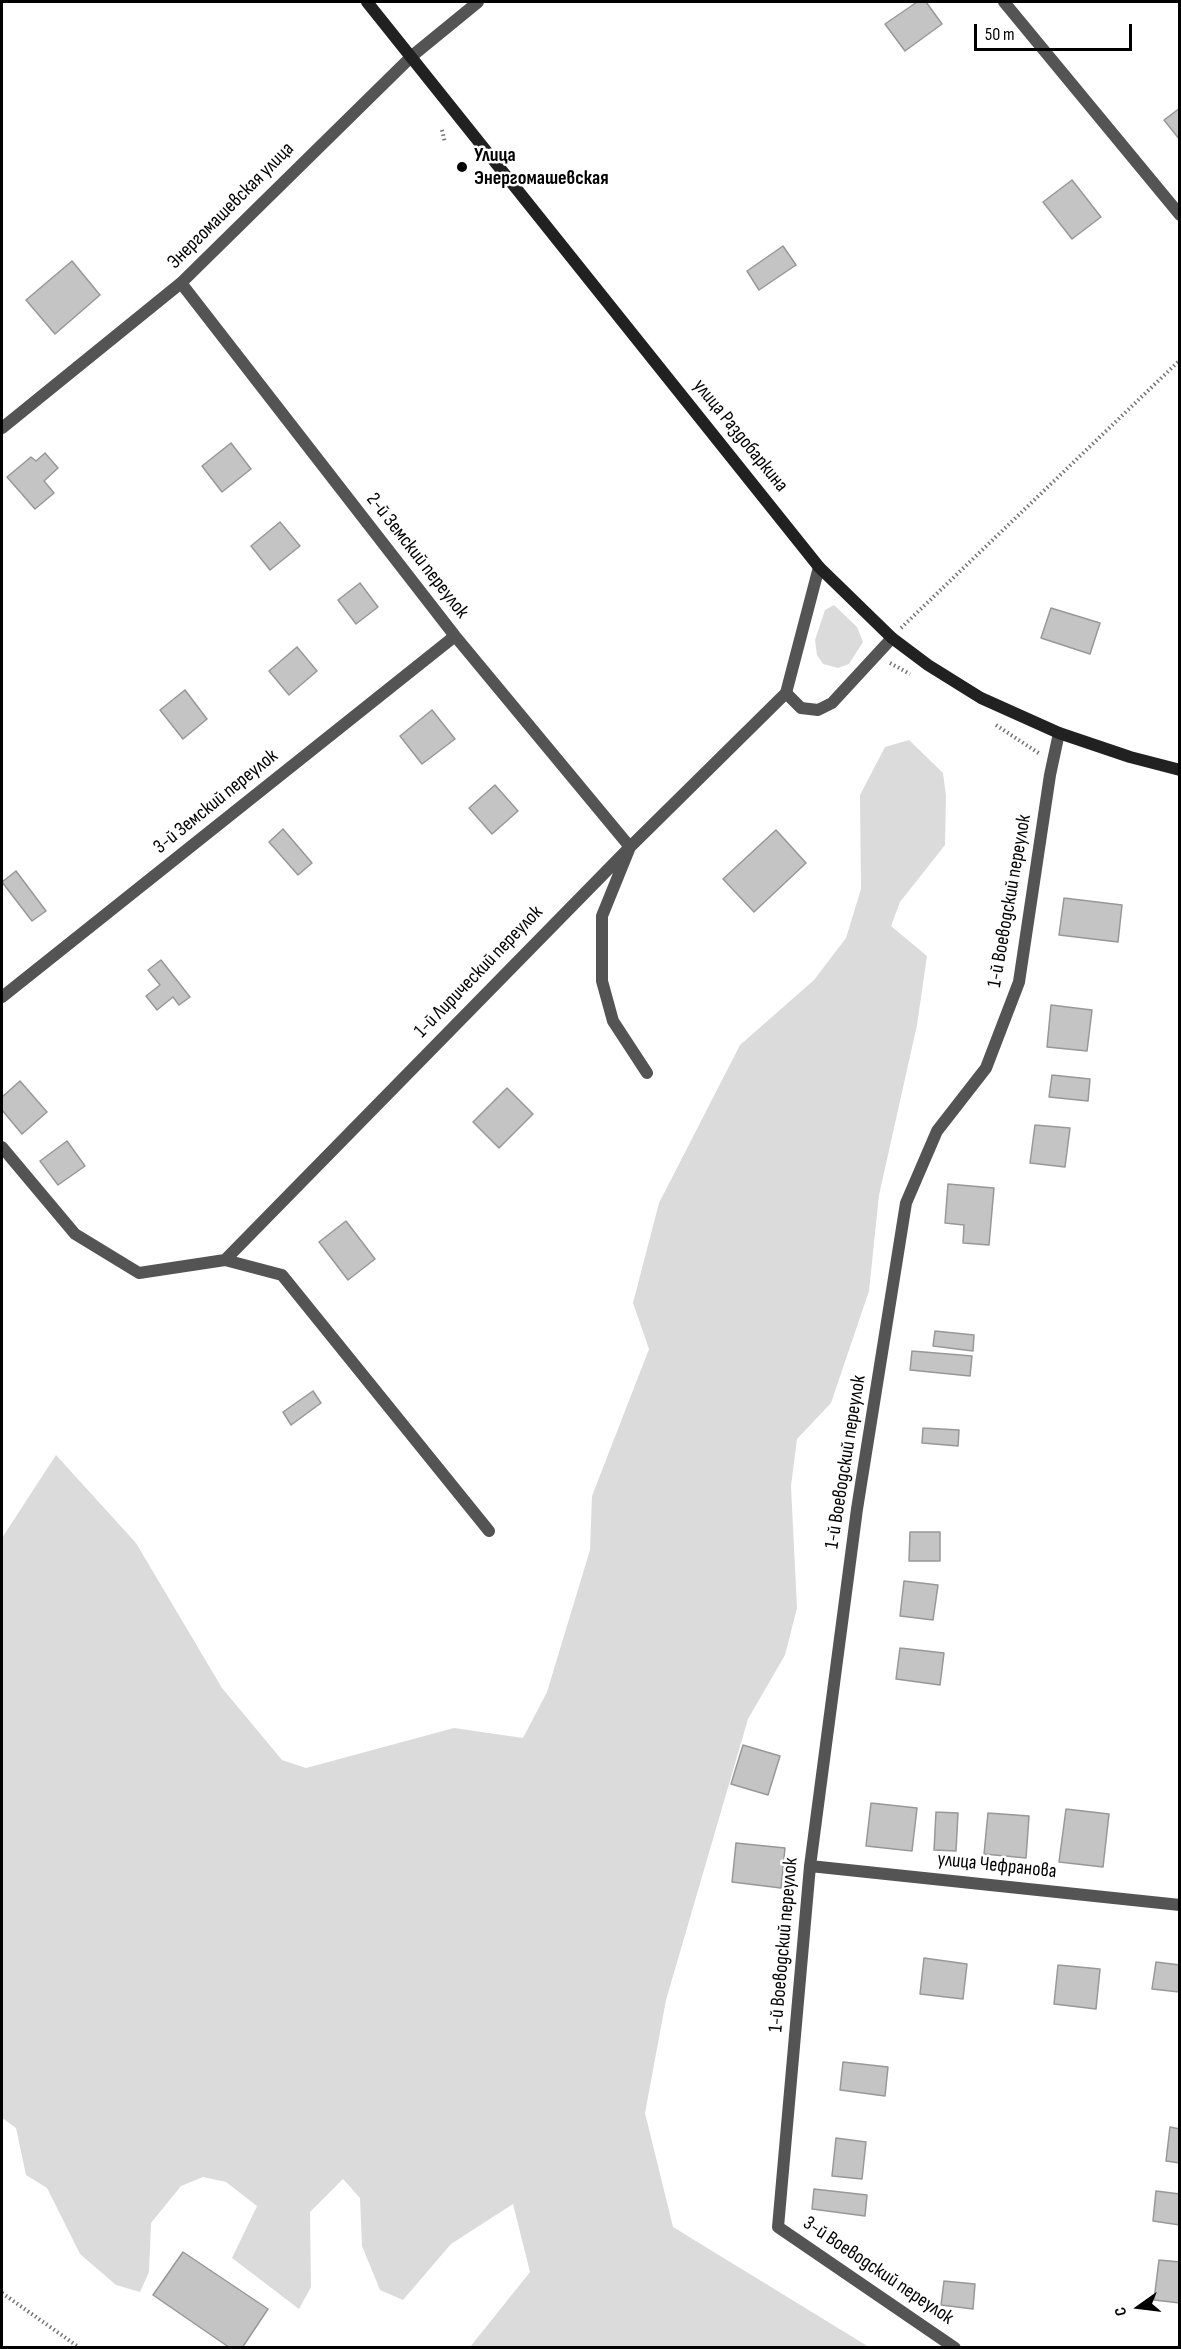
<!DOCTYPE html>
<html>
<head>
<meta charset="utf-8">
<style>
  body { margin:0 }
  #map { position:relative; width:1181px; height:2349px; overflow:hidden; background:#fff; font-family:"Sofia Sans Condensed",sans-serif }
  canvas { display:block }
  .frame { position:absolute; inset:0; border:3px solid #000; pointer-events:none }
  .north { position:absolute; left:1109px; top:2277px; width:60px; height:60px; -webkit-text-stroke:4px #fff; paint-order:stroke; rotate:256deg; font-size:16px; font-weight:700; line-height:24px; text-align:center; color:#000 }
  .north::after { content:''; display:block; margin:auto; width:21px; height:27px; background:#000; clip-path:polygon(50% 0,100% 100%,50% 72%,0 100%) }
  .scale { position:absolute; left:974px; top:24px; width:158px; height:27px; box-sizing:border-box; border:3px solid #000; border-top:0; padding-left:8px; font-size:18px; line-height:21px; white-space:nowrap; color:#000; -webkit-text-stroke:4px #fff; paint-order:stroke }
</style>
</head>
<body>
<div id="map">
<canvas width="1181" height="2349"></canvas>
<div class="frame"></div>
<div class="north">С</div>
<div class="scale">50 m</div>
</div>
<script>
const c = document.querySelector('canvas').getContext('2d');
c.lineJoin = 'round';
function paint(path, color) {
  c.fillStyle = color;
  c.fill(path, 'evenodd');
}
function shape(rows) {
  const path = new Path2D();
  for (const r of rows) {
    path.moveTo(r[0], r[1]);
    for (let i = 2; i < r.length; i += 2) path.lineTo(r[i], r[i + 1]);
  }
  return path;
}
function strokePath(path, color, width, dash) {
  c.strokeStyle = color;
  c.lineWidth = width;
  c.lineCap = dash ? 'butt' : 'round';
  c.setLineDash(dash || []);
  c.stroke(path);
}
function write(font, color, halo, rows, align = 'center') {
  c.font = font + ' "Sofia Sans Condensed",sans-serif';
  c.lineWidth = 5;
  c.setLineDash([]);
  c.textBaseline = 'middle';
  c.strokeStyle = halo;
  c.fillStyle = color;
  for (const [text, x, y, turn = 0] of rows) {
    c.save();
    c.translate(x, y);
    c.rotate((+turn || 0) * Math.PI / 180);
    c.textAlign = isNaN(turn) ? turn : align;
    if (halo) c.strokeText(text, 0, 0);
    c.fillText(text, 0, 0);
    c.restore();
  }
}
paint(shape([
  [834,605,857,627,863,642,849,664,838,668,823,664,817,655,815,640,825,610],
  [909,740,943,773,946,796,945,845,900,902,891,926,927,956,917,1025,879,1195,869,1291,831,1403,797,1439,791,1486,797,1608,785,1655,748,1719,666,2000,645,2113,673,2227,869,2347,470,2347,530,2272,513,2204,451,2244,403,2300,380,2290,362,2246,360,2198,343,2179,310,2212,311,2287,299,2309,232,2258,257,2206,226,2182,203,2177,181,2186,151,2223,149,2272,140,2292,116,2285,80,2254,47,2188,26,2175,16,2128,2,2118,2,1538,56,1455,136,1543,222,1688,282,1760,306,1768,454,1728,523,1738,547,1692,590,1550,592,1496,649,1349,633,1303,659,1203,740,1045,814,980,846,938,861,889,860,795,885,747]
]), '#dbdbdb');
const building = shape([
  [917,2,926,2,942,24,905,51,885,24,917,2],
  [1180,108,1180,140,1164,120,1180,108],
  [1072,180,1101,217,1072,239,1043,202,1072,180],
  [783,246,796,265,759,290,747,271,783,246],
  [72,261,100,295,55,334,26,300,72,261],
  [231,443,251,469,222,492,202,466,231,443],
  [45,453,58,468,44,481,54,493,35,509,7,477,31,457,36,461,45,453],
  [280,522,300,546,270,570,251,546,280,522],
  [360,583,378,607,356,624,338,600,360,583],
  [1051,608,1100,623,1090,654,1041,638,1051,608],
  [297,647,317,671,289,695,269,671,297,647],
  [185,690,207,719,183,739,160,710,185,690],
  [432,710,455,739,422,764,400,736,432,710],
  [495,785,518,811,492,834,469,808,495,785],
  [283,829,312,863,298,875,269,842,283,829],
  [776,830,806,863,754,912,723,879,776,830],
  [16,871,46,911,32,921,2,882,16,871],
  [1064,898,1122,905,1118,942,1059,935,1064,898],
  [161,960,190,997,179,1005,173,997,157,1010,146,996,160,985,148,970,161,960],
  [1051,1005,1092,1010,1087,1051,1047,1047,1051,1005],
  [1052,1075,1090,1079,1088,1101,1049,1097,1052,1075],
  [20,1081,47,1112,22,1134,2,1110,2,1097,20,1081],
  [507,1088,533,1114,499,1148,473,1122,507,1088],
  [1035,1125,1070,1128,1065,1167,1030,1163,1035,1125],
  [67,1141,85,1166,58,1185,40,1161,67,1141],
  [948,1184,994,1188,989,1245,963,1243,964,1225,945,1223,948,1184],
  [346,1221,375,1259,348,1280,319,1242,346,1221],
  [935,1331,974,1335,973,1351,933,1346,935,1331],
  [912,1351,972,1356,970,1376,910,1370,912,1351],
  [313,1391,321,1403,291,1425,283,1412,313,1391],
  [923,1428,959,1430,958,1446,922,1443,923,1428],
  [910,1532,940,1532,940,1561,909,1561,910,1532],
  [904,1581,938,1585,933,1620,900,1616,904,1581],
  [900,1648,944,1653,940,1685,896,1679,900,1648],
  [743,1745,780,1756,768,1795,731,1784,743,1745],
  [871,1803,917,1808,912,1851,866,1846,871,1803],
  [1066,1809,1109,1814,1103,1867,1059,1862,1066,1809],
  [936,1812,958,1813,956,1851,934,1850,936,1812],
  [988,1813,1029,1816,1026,1858,984,1854,988,1813],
  [736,1843,785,1848,781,1888,732,1882,736,1843],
  [924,1958,967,1964,963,1999,920,1994,924,1958],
  [1156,1962,1180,1965,1179,1992,1152,1989,1156,1962],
  [1058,1965,1100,1969,1096,2009,1054,2004,1058,1965],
  [843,2062,888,2067,885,2096,840,2090,843,2062],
  [1170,2127,1180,2129,1180,2163,1166,2161,1170,2127],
  [836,2138,866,2142,862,2179,832,2176,836,2138],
  [814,2189,867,2195,865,2216,812,2209,814,2189],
  [1156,2191,1180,2194,1180,2225,1153,2221,1156,2191],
  [183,2252,268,2309,242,2348,230,2348,153,2295,183,2252],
  [1159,2260,1180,2262,1180,2303,1154,2300,1159,2260],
  [944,2281,975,2284,973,2309,941,2305,944,2281]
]);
paint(building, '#c4c4c4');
strokePath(building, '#989898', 1.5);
strokePath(shape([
  [442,130,445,143],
  [901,628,1180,360],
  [890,663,910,674],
  [996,725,1040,754],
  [2,2293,80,2348]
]), '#767676', 4, [1.5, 3]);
strokePath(shape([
  [786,693,801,708,818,710,832,703,892,638]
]), '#545454', 12);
strokePath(shape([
  [1004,2,1180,215],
  [181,283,455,636,630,847,602,916,602,981,613,1021,647,1073],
  [2,428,181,283,412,56,478,2],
  [2,997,455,636],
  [2,1147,75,1234,139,1273,225,1260,630,847,786,693,819,567],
  [225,1260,282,1275,489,1531],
  [810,1866,1180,1905],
  [955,2348,778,2227,810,1866,857,1509,906,1203,937,1131,986,1068,1019,982,1050,775,1059,733]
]), '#545454', 12);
strokePath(shape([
  [367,2,819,567,892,638,928,665,981,698,1059,733,1130,757,1180,770]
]), '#212121', 12);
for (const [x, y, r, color] of [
  [462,167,6,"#000"]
]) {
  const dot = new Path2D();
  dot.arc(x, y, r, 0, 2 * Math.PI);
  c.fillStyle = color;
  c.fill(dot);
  strokePath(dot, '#fff', 2);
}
write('bold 20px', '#000', '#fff', [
  ["Улица",474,156],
  ["Энергомашевская",474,179]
], 'left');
write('20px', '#000', '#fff', [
  ["Энергомашевская улица",231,206,-45],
  ["улица Раздобаркина",740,436,51],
  ["2-й Земский переулок",417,556,52],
  ["3-й Земский переулок",216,802,-39],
  ["1-й Воеводский переулок",1010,901,-80],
  ["1-й Лирический переулок",479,972,-46],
  ["1-й Воеводский переулок",846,1462,-81],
  ["улица Чефранова",997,1866,6],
  ["1-й Воеводский переулок",784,1945,-85],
  ["3-й Воеводский переулок",878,2271,34]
]);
</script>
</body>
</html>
